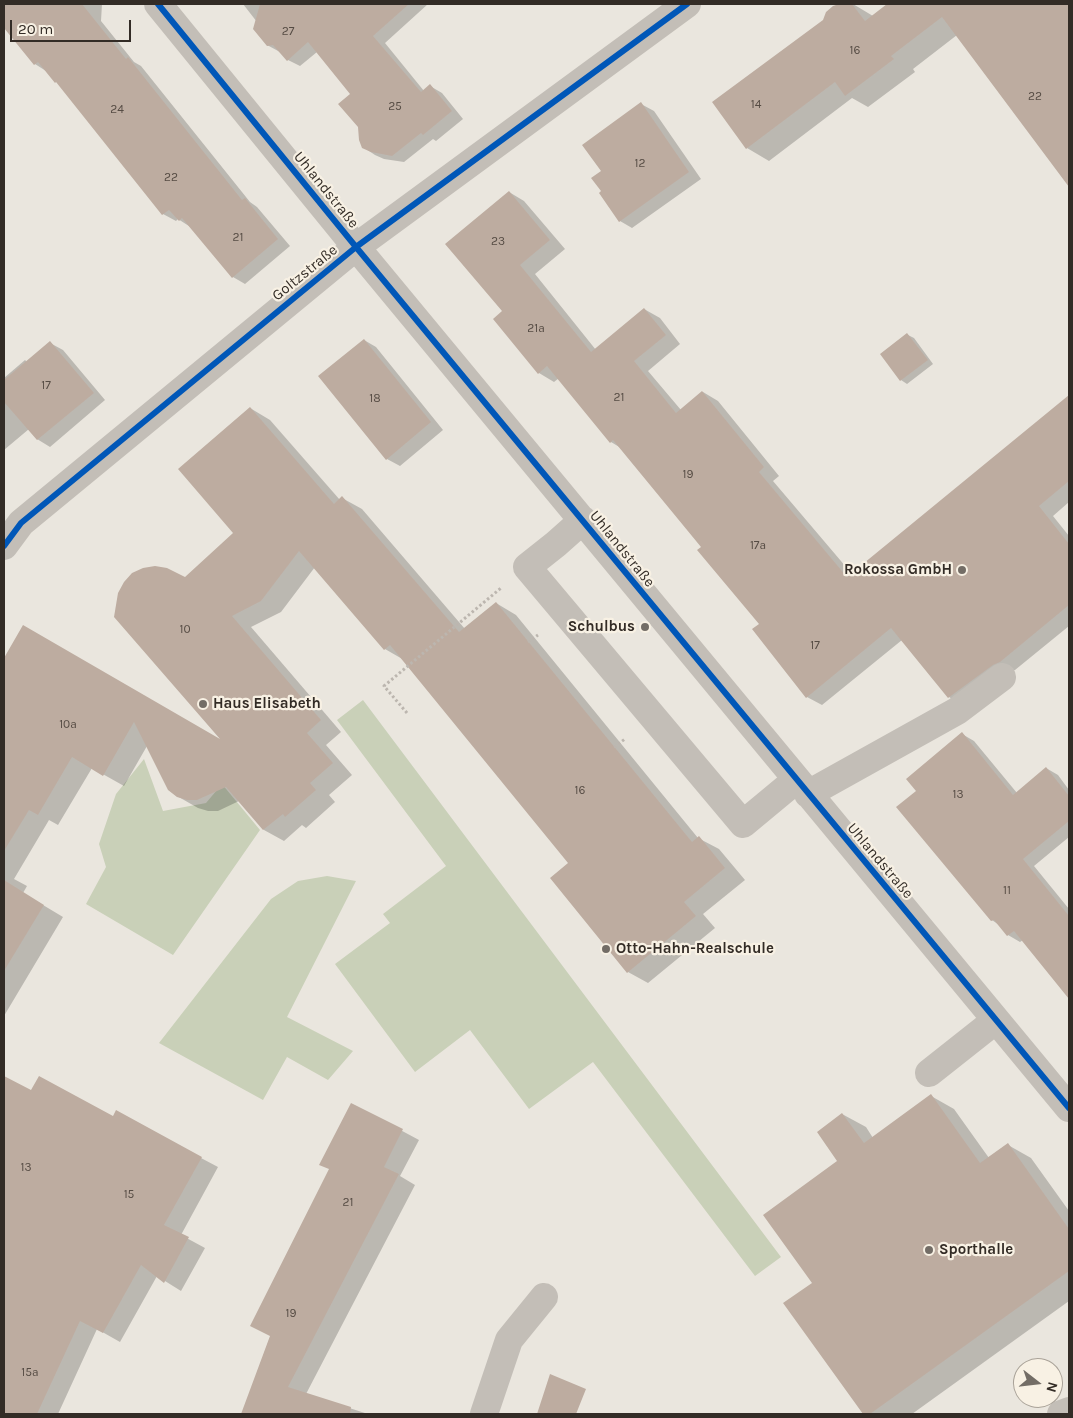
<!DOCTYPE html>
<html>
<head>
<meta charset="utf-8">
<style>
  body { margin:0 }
  #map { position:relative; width:1073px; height:1418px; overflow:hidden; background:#eae6de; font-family:Karla,sans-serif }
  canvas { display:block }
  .frame { position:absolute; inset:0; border:5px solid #332c26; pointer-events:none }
  .north { position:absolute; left:1013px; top:1358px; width:50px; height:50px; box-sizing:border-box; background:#f8f1e4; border:1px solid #a9a298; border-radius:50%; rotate:106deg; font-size:14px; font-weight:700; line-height:20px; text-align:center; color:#332c26 }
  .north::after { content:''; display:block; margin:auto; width:18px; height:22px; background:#736d66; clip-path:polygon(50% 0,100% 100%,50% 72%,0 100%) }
  .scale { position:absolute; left:10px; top:20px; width:121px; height:22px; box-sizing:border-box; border:2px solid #332c26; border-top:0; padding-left:6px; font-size:15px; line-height:18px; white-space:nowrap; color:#332c26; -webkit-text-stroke:4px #f8f1e4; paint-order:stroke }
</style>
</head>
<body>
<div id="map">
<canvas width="1073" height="1418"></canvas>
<div class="frame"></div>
<div class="north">N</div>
<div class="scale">20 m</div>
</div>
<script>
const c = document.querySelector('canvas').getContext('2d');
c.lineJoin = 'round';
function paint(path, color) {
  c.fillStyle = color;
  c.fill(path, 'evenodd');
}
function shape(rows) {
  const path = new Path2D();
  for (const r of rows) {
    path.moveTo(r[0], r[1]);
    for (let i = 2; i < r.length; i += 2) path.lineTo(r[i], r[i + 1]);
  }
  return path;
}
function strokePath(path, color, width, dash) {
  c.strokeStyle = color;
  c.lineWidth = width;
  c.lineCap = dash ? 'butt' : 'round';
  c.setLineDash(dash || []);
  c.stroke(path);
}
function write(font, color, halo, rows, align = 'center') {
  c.font = font + ' Karla,sans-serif';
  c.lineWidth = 4.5;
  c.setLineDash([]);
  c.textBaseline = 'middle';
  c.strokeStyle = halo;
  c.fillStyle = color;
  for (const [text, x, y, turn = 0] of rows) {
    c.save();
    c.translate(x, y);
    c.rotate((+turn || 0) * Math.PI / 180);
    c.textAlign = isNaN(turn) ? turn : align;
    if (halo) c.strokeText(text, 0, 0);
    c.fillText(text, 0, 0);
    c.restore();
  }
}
paint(shape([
  [363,700,781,1257,755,1276,593,1062,529,1109,470,1030,415,1072,335,964,390,923,383,914,446,866,337,720],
  [144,759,163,811,206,803,222,784,260,830,173,955,86,904,106,867,99,844,116,794],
  [327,876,356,881,287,1017,353,1051,328,1080,287,1057,263,1100,159,1043,271,899,298,881]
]), '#c9d0b8');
paint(shape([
  [4,4,102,4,101,21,134,62,141,66,250,202,257,207,290,246,245,284,233,277,192,228,178,219,176,221,163,214,60,85,46,71,35,64,4,27],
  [243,4,333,4,343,15,356,4,428,4,385,43,424,91,430,86,442,93,463,119,436,141,433,139,404,162,384,159,375,155,363,147,352,94,317,52,300,66,288,60,280,52,267,45,257,22],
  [843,4,853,4,873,16,889,4,1069,4,1069,185,957,35,913,69,915,72,868,107,852,98,769,161,747,148,834,7],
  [641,104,654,111,701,179,632,228,620,221,602,192],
  [509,192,524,201,565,249,535,274,596,350,644,309,660,318,680,344,648,371,681,410,703,392,718,401,779,476,773,481,852,574,1069,397,1069,502,1053,516,1069,536,1069,626,1015,670,1008,673,964,706,949,697,902,640,822,705,807,697,760,624,703,547,621,448,611,442,559,378,554,382,539,373,504,311],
  [908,335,914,338,933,364,907,384,901,380],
  [364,340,376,347,443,430,400,466,387,459],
  [50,343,63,350,105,400,50,447,37,439,29,429,4,450,4,378,25,360,27,362],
  [250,408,270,420,340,500,342,498,362,509,465,629,496,603,516,615,698,838,719,849,745,880,703,914,715,928,648,983,628,972,570,863,404,660,385,649,315,567,281,612,251,627,341,732,326,745,352,775,329,795,335,802,306,828,302,825,284,841,264,830,239,801,218,811,208,811,198,808,177,796,147,746,124,786,92,768,58,825,49,820,14,879,27,886,23,893,63,917,4,1016,4,690,8,683,4,680,4,661,23,627,225,743,185,578,235,533],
  [962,734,974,741,1017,793,1046,768,1058,775,1069,790,1069,837,1034,866,1069,909,1069,997,1023,940,1020,942,1008,935,999,925,992,920,917,791],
  [4,1077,31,1092,113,1118,201,1158,218,1167,181,1235,205,1248,181,1291,157,1276,120,1342,97,1329,58,1414,4,1414],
  [931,1096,954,1109,989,1158,1008,1145,1031,1158,1069,1211,1069,1301,912,1414,865,1414,785,1303,813,1284,839,1162,842,1114,866,1127,873,1138],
  [352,1104,419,1140,400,1176,415,1185,306,1394,368,1414,242,1414,331,1170]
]), '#0003');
paint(shape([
  [4,4,82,4,126,59,128,57,242,200,245,198,278,239,232,278,182,218,179,221,169,210,162,215,56,82,55,83,38,62,34,65,4,28],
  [260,4,409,4,373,36,421,92,430,84,452,111,423,135,421,133,392,156,371,152,362,148,359,140,358,127,338,104,350,94,308,42,287,61,273,45,267,46,253,29],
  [839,4,852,4,865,21,887,4,1069,4,1069,187,942,17,891,56,894,59,845,96,835,82,746,149,712,102,823,20,826,12,833,6],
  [641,102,689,172,619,222,599,193,601,191,591,178,601,171,582,145],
  [509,191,550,240,520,265,591,352,644,308,666,335,634,361,676,413,702,391,764,467,759,472,847,577,1069,395,1069,481,1039,506,1069,544,1069,605,1000,662,993,665,948,698,891,628,806,698,752,629,759,624,697,550,701,547,613,440,610,443,547,366,538,374,493,319,502,311,445,244],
  [907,333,928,360,900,381,880,354],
  [364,339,431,422,386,460,318,376],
  [50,341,94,393,37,440,4,402,4,380],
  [250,407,334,504,342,496,459,632,496,602,692,842,699,836,725,868,684,902,696,916,627,973,550,878,568,863,390,645,384,650,299,551,261,601,232,616,321,720,307,733,333,763,310,783,316,790,285,817,283,814,263,830,226,787,197,800,187,800,177,797,168,790,134,722,103,776,72,757,38,815,29,810,4,851,4,658,23,625,220,739,114,617,118,593,124,582,132,573,143,568,155,566,167,568,185,577,233,533,178,469],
  [962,732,1013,795,1046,767,1069,796,1069,821,1023,859,1069,916,1069,999,1014,931,1007,936,994,920,991,921,896,807,916,791,906,779],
  [4,880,44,905,4,971],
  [4,1076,31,1090,39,1076,113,1116,116,1110,202,1157,164,1225,189,1237,164,1283,141,1265,103,1333,80,1321,37,1414,4,1414],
  [931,1094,980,1163,1008,1143,1069,1229,1069,1271,870,1414,863,1414,783,1303,812,1283,763,1215,837,1161,817,1132,842,1113,864,1143],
  [351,1103,403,1129,384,1167,399,1174,288,1387,351,1407,350,1414,241,1414,270,1336,250,1326,329,1169,319,1165],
  [550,1374,586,1389,576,1414,537,1414]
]), '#bdaca0');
strokePath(shape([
  [528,642,538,635],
  [407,713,384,686,501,588],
  [614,747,625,739]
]), '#bcb6af', 3, [2.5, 2.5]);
strokePath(shape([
  [158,4,356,247,1069,1108],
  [583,520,556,544,527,567,743,824,796,780],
  [4,546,21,523,356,247,687,4],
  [808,794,957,711,1002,677],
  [929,1073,996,1020],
  [484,1414,509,1340,544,1297],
  [1061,1414,1069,1411]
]), '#c3beb7', 28);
strokePath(shape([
  [158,4,356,247,1069,1108],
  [4,546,21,523,356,247,687,4]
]), '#0057b8', 6);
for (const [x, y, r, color] of [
  [962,570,5,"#736d66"],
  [645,627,5,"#736d66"],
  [203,704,5,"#736d66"],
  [606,949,5,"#736d66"],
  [929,1250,5,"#736d66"]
]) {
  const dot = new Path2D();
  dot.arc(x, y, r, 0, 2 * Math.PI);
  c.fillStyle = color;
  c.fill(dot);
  strokePath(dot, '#f8f1e4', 2);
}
write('12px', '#564c44', null, [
  ["27",288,32],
  ["16",855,51],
  ["22",1035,97],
  ["14",756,105],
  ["25",395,107],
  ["24",117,110],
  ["12",640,164],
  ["22",171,178],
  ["21",238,238],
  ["23",498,242],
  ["21a",536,329],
  ["17",46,386],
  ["21",619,398],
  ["18",375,399],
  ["19",688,475],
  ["17a",758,546],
  ["10",185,630],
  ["17",815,646],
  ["10a",68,725],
  ["16",580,791],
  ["13",958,795],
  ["11",1007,891],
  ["13",26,1168],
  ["15",129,1195],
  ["21",348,1203],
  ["19",291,1314],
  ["15a",30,1373]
]);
write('15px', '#332c26', '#f8f1e4', [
  ["Uhlandstraße",326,190,51],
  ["Goltzstraße",305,273,-39],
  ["Uhlandstraße",622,549,51],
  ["Uhlandstraße",880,861,50]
]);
write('bold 15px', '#332c26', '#f8f1e4', [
  ["Rokossa GmbH",952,570,"right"],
  ["Schulbus",635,627,"right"],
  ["Haus Elisabeth",213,704],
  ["Otto-Hahn-Realschule",616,949],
  ["Sporthalle",939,1250]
], 'left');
</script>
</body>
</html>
